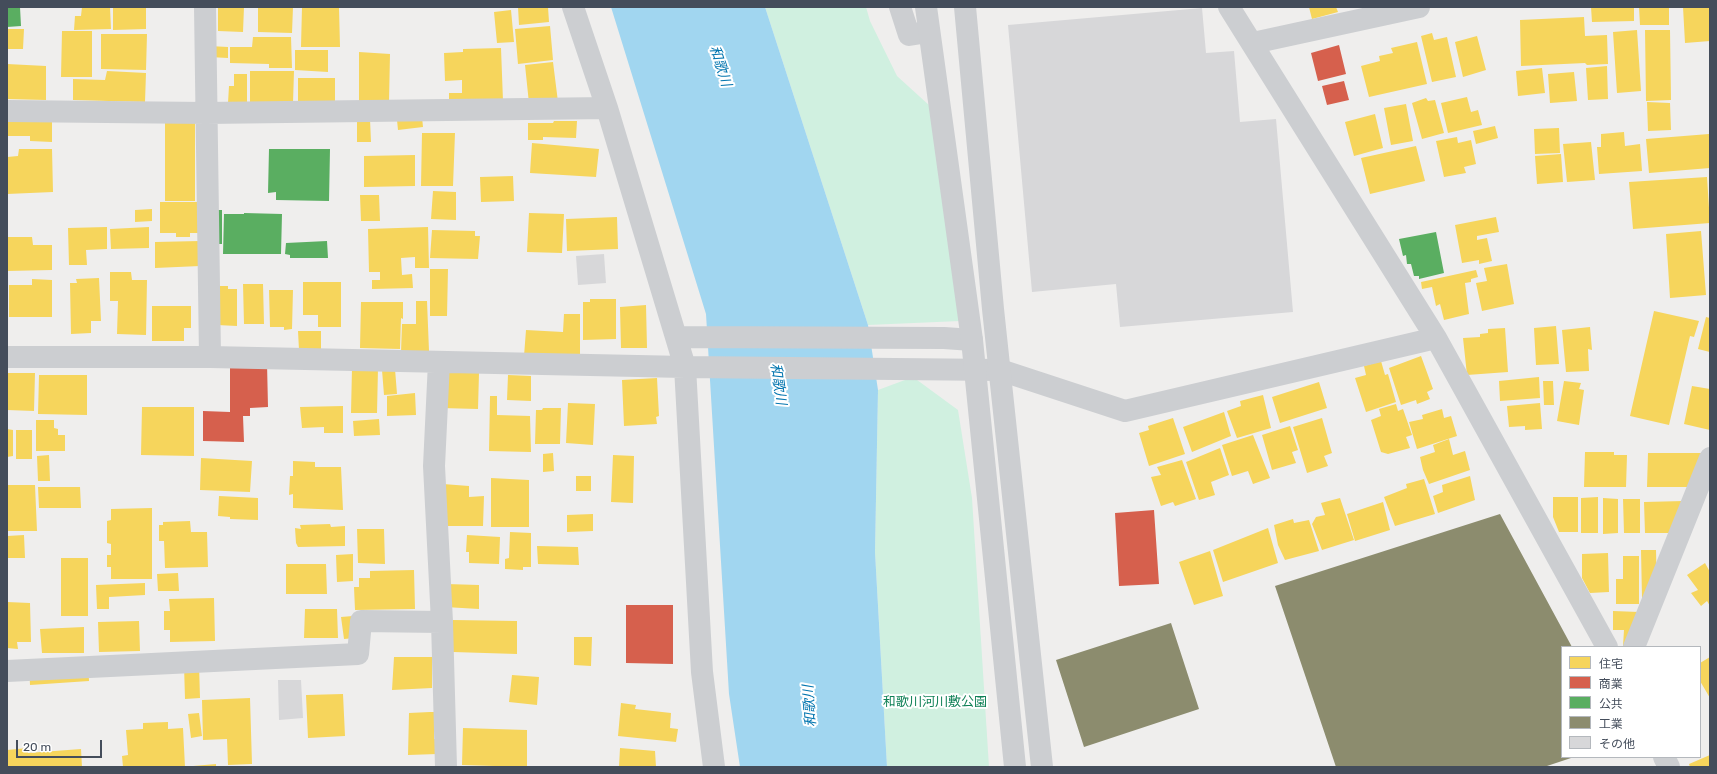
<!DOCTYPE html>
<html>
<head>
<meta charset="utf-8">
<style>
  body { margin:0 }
  #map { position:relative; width:1717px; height:774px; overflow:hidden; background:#efeeed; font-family:Rubik,"Noto Sans JP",sans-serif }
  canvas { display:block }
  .frame { position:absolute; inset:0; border:8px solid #444d5b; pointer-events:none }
  .legend { position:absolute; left:1561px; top:646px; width:140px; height:112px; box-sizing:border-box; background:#fff; border:1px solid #b4b8bd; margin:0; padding:5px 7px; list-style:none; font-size:12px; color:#444d5b }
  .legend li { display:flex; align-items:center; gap:8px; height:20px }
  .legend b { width:20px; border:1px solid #b4b8bd }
  .scale { position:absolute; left:16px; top:740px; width:86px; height:18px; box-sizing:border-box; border:2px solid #444d5b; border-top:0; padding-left:5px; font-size:12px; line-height:14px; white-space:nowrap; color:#444d5b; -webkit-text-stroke:3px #fff; paint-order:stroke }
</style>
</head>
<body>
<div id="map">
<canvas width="1717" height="774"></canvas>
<div class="frame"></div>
<ul class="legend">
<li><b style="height:11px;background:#f6d55c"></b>住宅</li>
<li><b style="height:11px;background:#d6604d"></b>商業</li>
<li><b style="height:11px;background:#5aae61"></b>公共</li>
<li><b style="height:11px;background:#8c8c6e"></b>工業</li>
<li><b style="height:11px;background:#d7d7d9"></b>その他</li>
</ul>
<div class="scale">20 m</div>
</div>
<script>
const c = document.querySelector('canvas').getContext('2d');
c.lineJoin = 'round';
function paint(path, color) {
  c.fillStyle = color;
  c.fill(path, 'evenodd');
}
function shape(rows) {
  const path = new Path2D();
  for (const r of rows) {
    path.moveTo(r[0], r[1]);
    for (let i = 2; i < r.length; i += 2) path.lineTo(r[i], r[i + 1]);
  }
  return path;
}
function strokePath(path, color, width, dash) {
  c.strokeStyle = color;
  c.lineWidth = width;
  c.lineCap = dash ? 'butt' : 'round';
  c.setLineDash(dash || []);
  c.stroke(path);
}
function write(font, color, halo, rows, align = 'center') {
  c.font = font + ' Rubik,"Noto Sans JP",sans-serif';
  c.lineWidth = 4;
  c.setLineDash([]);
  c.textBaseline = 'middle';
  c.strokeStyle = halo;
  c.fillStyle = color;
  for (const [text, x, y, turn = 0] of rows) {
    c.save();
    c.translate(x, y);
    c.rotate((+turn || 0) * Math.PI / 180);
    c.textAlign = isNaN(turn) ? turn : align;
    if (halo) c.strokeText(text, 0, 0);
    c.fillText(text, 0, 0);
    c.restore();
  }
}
paint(shape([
  [765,7,866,7,870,21,897,76,930,106,960,321,868,325],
  [913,377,958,410,972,498,989,767,887,767,875,552,878,390]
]), '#d0f0e0');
paint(shape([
  [611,7,765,7,868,325,878,390,875,552,887,767,740,767,729,694,706,314]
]), '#a1d6f0');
paint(shape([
  [82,7,110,7,111,29,74,30,75,16,81,16],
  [113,7,146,7,146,29,113,30],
  [218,7,244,7,243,32,218,31],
  [258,7,293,7,292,33,258,32],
  [302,7,339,7,340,47,301,47],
  [518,7,548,7,549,22,519,25],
  [1309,7,1336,7,1338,12,1312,19],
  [1591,7,1634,7,1634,21,1592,22],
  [1639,7,1669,7,1669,25,1640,25],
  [1683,7,1710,7,1710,41,1685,43],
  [511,10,514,42,497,43,494,12],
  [1584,17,1585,36,1607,35,1608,64,1587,65,1585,63,1521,66,1520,20],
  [550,26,553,60,518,64,515,29],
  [7,29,24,29,23,49,7,49],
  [1637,30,1641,91,1617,93,1613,32],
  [1645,30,1670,30,1671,100,1646,101],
  [62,31,92,31,92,77,61,77],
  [1432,33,1434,40,1447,37,1456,77,1432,82,1421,36],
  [101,34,147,34,146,70,101,69],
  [1477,36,1486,70,1463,77,1455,42],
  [253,37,291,37,292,68,269,68,269,64,230,63,230,47,252,47],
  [1417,42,1427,84,1369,97,1361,66,1380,61,1379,56,1393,53,1391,48],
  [209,46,228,47,228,58,209,57],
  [501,48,503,101,449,109,449,93,462,93,462,80,445,81,444,53,463,52,463,49],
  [295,50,328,50,328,72,295,70],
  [359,52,390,54,389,102,359,102],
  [553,62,559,110,530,113,525,65],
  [7,64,46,66,46,100,7,99],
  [1607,66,1608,99,1588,100,1586,68],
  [1542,68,1545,93,1518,96,1516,71],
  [107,71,146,73,145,102,73,100,73,79,105,80],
  [250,71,294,71,293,103,250,103],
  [1574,72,1577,101,1550,103,1548,74],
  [234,74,247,74,247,103,228,103,229,86,234,86],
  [298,78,335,78,335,104,298,104],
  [1467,97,1471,112,1478,110,1482,125,1448,133,1441,103],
  [1426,98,1428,101,1435,100,1444,133,1422,139,1412,103],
  [1647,102,1670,103,1671,130,1648,131],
  [1406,104,1413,141,1391,145,1384,108],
  [7,113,52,113,52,142,30,141,30,136,7,136],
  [165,114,195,114,195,201,165,201],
  [1375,114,1383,148,1354,156,1345,122],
  [422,117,423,127,398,130,397,120],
  [357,119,370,119,371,142,357,142],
  [554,121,577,121,576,138,543,137,543,140,528,140,528,123,553,123],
  [1495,126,1498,138,1476,144,1473,131],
  [1559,128,1560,153,1535,154,1534,129],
  [1624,132,1625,146,1640,144,1642,171,1599,174,1597,147,1601,147,1601,134],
  [422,133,455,133,453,186,421,186],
  [1709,134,1710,168,1649,173,1646,139],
  [1457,137,1458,143,1471,140,1476,164,1464,167,1466,173,1444,177,1436,141],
  [1591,142,1595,180,1567,182,1563,144],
  [532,143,599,149,596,177,530,173],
  [1416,146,1425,181,1370,194,1361,158],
  [19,149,52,149,53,192,7,194,7,157,18,156],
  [1561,154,1563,182,1537,184,1535,156],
  [415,155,415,186,364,187,364,156],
  [513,176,514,201,481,202,480,177],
  [1707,177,1710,223,1633,229,1629,182],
  [433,191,456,192,456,220,431,219],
  [360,195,379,195,380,221,361,221],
  [160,202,200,202,201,233,190,233,190,237,176,237,176,233,160,233],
  [152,209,152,221,135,222,135,210],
  [529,213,564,214,562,253,527,252],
  [617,217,618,249,567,251,566,219],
  [1496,217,1499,232,1477,236,1477,240,1487,238,1492,261,1479,264,1479,260,1462,263,1455,225],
  [107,227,107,249,86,250,87,265,69,265,68,228],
  [149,227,149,248,111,249,110,229],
  [428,227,429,268,415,268,415,257,401,258,402,275,412,274,413,288,372,289,372,280,380,280,380,272,369,272,368,229],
  [432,230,475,231,475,236,480,236,478,259,430,258],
  [1701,231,1706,295,1670,298,1666,234],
  [7,237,32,237,33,245,52,245,52,270,7,271],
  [200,241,200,266,155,268,155,242],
  [1507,264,1514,304,1482,311,1476,283,1487,281,1484,268],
  [430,269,448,269,447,316,430,316],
  [1476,270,1478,277,1471,279,1471,282,1465,283,1469,314,1444,320,1440,304,1436,306,1432,287,1422,289,1421,282],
  [110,272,131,272,132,280,147,280,146,335,117,334,118,301,110,301],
  [99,278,101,321,91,321,91,333,71,334,70,283,77,283,76,279],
  [32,279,52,280,52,317,9,317,9,285,32,285],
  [303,282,341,282,341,327,318,327,318,315,303,315],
  [243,284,263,284,264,324,244,324],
  [217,286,228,286,228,289,237,289,237,326,217,325],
  [269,290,293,290,292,329,284,330,284,327,270,327],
  [590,299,616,299,616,339,583,340,583,302,590,302],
  [416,301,427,301,429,351,401,352,402,324,416,324],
  [361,302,403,302,403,319,401,318,400,349,360,348],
  [646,305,647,348,621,348,620,307],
  [152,306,191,306,191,328,184,328,184,341,152,341],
  [1654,311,1699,321,1694,337,1690,336,1669,425,1630,416],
  [564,314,580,314,580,356,524,356,526,330,563,332],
  [1706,317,1710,318,1710,352,1698,349],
  [1556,326,1559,364,1536,365,1534,328],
  [1590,327,1592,350,1588,349,1589,371,1566,372,1562,330],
  [1505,328,1508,372,1467,375,1463,338,1480,337,1480,334,1488,333,1488,329],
  [298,331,321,331,321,350,299,350],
  [1421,356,1433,389,1427,392,1430,399,1417,404,1416,400,1401,405,1389,368],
  [1381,361,1385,375,1388,374,1396,402,1366,412,1355,378,1366,375,1364,366],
  [352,368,378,368,377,413,351,413],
  [395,369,397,394,384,395,382,370],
  [442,372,479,373,478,409,441,408],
  [7,373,35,373,34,411,7,410],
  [39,375,87,375,87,415,38,414],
  [508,375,531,376,531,401,507,400],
  [1539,377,1540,398,1500,401,1499,381],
  [657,378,659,416,656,417,657,424,624,426,622,380],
  [1543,381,1553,381,1554,405,1544,405],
  [1564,381,1581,383,1579,389,1584,390,1579,425,1557,421],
  [1319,382,1327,408,1280,423,1272,397],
  [1692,386,1710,389,1710,430,1684,424],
  [415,393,416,415,387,416,387,396],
  [1263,395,1271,428,1237,438,1227,411,1241,406,1240,401],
  [490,396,497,396,497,415,530,416,531,452,489,451],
  [568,403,595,404,593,445,566,443],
  [1540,403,1542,429,1525,430,1525,426,1509,427,1507,406],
  [1396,404,1398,411,1403,409,1412,435,1406,437,1410,448,1388,454,1381,452,1371,420,1381,416,1379,409],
  [343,406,343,433,324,433,324,427,302,428,300,407],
  [142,407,194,407,194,456,141,455],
  [543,408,561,408,560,444,535,444,536,410,542,410],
  [1442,409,1444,418,1451,416,1457,436,1417,449,1409,422,1423,419,1422,415],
  [1224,412,1231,436,1192,452,1183,427],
  [1173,418,1185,454,1149,466,1139,433,1149,430,1148,426],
  [1322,418,1332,453,1324,456,1328,466,1307,473,1293,427],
  [379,419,380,435,354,436,353,421],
  [36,420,54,420,54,428,58,429,58,435,65,435,65,451,36,451],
  [1290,426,1298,450,1292,452,1296,463,1272,470,1262,435],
  [7,429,13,430,13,456,7,457],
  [16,430,32,430,32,459,16,459],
  [1253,435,1270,478,1253,484,1248,471,1232,476,1222,445],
  [1449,439,1453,455,1465,451,1470,470,1429,484,1423,470,1420,457,1435,452,1433,445],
  [1220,448,1229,475,1211,482,1215,495,1199,500,1186,462],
  [1585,452,1614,452,1614,455,1627,455,1626,487,1584,487],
  [553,453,554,471,543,472,543,454],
  [1648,453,1702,453,1702,487,1647,487],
  [49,455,50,481,38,481,37,456],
  [613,455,634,456,633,503,611,502],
  [201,458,252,461,250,492,200,490],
  [1182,460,1196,499,1175,506,1173,502,1161,506,1151,477,1161,475,1157,467],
  [293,461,315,462,315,467,341,467,343,510,293,508,293,494,289,495,290,476,293,476],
  [576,476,591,476,591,491,576,491],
  [1470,476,1475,500,1438,513,1433,496,1443,492,1442,485],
  [491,478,529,480,529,527,491,527],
  [1424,479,1435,514,1395,526,1384,497,1407,488,1406,484],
  [443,484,469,486,469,497,484,496,483,526,441,526],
  [7,485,35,485,37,531,7,531],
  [38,487,80,487,81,508,39,508],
  [219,496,258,498,258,520,230,519,230,517,218,516],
  [1553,497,1578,497,1578,532,1559,532,1553,517],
  [1598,497,1598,533,1581,533,1581,498],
  [1340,498,1354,540,1322,550,1312,524,1316,517,1325,515,1321,503],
  [1603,498,1618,499,1618,533,1603,534],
  [1623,499,1640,499,1640,533,1624,533],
  [1684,501,1684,533,1645,533,1644,502],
  [1383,502,1390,530,1355,541,1347,514],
  [152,508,152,579,111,579,111,567,107,567,107,555,111,555,111,544,107,543,107,521,111,520,111,509],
  [593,514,593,531,567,532,567,515],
  [1293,519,1294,523,1309,520,1319,551,1285,560,1278,545,1274,525],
  [190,521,191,532,207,532,208,567,165,568,164,541,159,541,159,525,163,525,163,522],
  [330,524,331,527,345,526,345,546,298,547,296,543,295,528,301,529,300,525],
  [1268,528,1278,563,1223,582,1213,550],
  [357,529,384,529,385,564,358,563],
  [510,532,531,533,531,567,523,567,523,570,505,569,505,559,509,558],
  [24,535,25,558,7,558,7,536],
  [467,535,500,537,499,564,469,563,469,552,466,552],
  [537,546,578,547,579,565,538,564],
  [1641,550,1656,550,1657,597,1642,598],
  [1210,551,1223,596,1194,605,1179,562],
  [1608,553,1609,592,1590,593,1582,578,1582,554],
  [353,554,353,581,337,582,336,555],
  [1623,556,1639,556,1639,604,1616,604,1616,579,1623,579],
  [61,558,88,558,88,616,61,616],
  [1705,563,1710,572,1710,606,1707,601,1701,606,1691,593,1698,590,1687,575],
  [286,564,326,564,327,594,286,594],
  [414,570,415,609,355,610,354,587,359,587,359,578,370,578,370,571],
  [178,573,179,591,158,591,157,574],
  [145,583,145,595,109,597,109,609,97,609,96,585],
  [446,584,479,585,479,609,445,607],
  [214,598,215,641,170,642,170,630,164,630,164,611,170,611,169,599],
  [7,602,30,603,31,642,17,642,18,649,7,648],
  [305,609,337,609,338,638,304,638],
  [1613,611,1639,612,1639,646,1623,646,1624,630,1613,630],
  [353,616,355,638,344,639,341,617],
  [453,620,517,621,517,654,453,652],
  [139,621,140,651,99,652,98,622],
  [84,627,84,653,42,653,40,629],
  [574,637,592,637,591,666,574,665],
  [394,657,432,657,432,688,392,690],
  [1710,657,1710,698,1700,681,1700,663],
  [88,662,89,681,30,685,29,665],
  [199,664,200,698,185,699,184,665],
  [512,675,539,677,537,705,509,702],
  [343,694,345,736,308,738,306,695],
  [250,698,252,764,228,765,227,739,203,740,202,700],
  [621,703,636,705,635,709,671,713,670,728,678,729,676,742,618,736],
  [430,712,434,712,434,739,437,739,437,754,408,755,409,713],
  [199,713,202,736,191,738,188,714],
  [168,722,168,729,183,728,185,767,123,767,122,756,128,755,126,730,143,729,143,723],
  [463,728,527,730,527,767,462,765],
  [28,748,28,753,81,749,82,767,7,767,7,750],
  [620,748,655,751,656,767,619,767],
  [1710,755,1710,767,1690,767,1689,764],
  [216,764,216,767,193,767,193,766]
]), '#f6d55c');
paint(shape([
  [1339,45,1346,74,1318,81,1311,53],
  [1344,81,1349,100,1327,105,1322,86],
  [230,363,267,363,268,407,250,408,250,416,243,416,244,442,203,441,203,411,230,412],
  [1154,510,1159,584,1119,586,1115,513],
  [626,605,673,605,673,664,626,663]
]), '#d6604d');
paint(shape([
  [7,7,20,7,21,26,7,27],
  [269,149,330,149,329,201,276,200,276,192,268,193],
  [213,210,222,210,222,244,213,244],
  [244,213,282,214,281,254,223,254,224,214,244,214],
  [1436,232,1444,273,1419,279,1419,276,1414,276,1411,264,1407,264,1406,255,1403,256,1399,239],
  [327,241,328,258,290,258,290,255,285,254,286,243]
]), '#5aae61');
paint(shape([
  [1500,514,1572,647,1562,647,1562,757,1574,757,1544,767,1336,767,1275,586],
  [1171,623,1199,709,1084,747,1056,660]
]), '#8c8c6e');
paint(shape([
  [1202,8,1206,53,1234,51,1240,122,1276,119,1293,312,1120,327,1116,284,1032,292,1008,25],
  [604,254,606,283,578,285,576,256],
  [278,680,301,680,303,718,279,720]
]), '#d7d7d9');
strokePath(shape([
  [205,7,210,357],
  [573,7,607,108,685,367,702,672,714,767],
  [900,7,909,35,928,32],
  [1229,7,1436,338,1607,647],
  [1253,43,1419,7],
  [7,111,206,113,607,108],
  [677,337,944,338,972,340],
  [7,357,210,357,685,367,1000,370,1125,411,1436,338],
  [439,362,434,466,442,622,446,767],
  [1634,647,1710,458],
  [7,671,358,654,361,621,442,622],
  [1664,757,1669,767]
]), '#ccced1', 22);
strokePath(shape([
  [926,7,972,340,1015,767],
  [965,7,993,309,1042,767]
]), '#ccced1', 22);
write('13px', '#108157', '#fff', [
  ["和歌川河川敷公園",935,702]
]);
write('italic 14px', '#0275af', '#fff', [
  ["和歌川",720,66,72],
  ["和歌川",778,384,82],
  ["和歌川",810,706,-94]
]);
</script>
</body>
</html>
